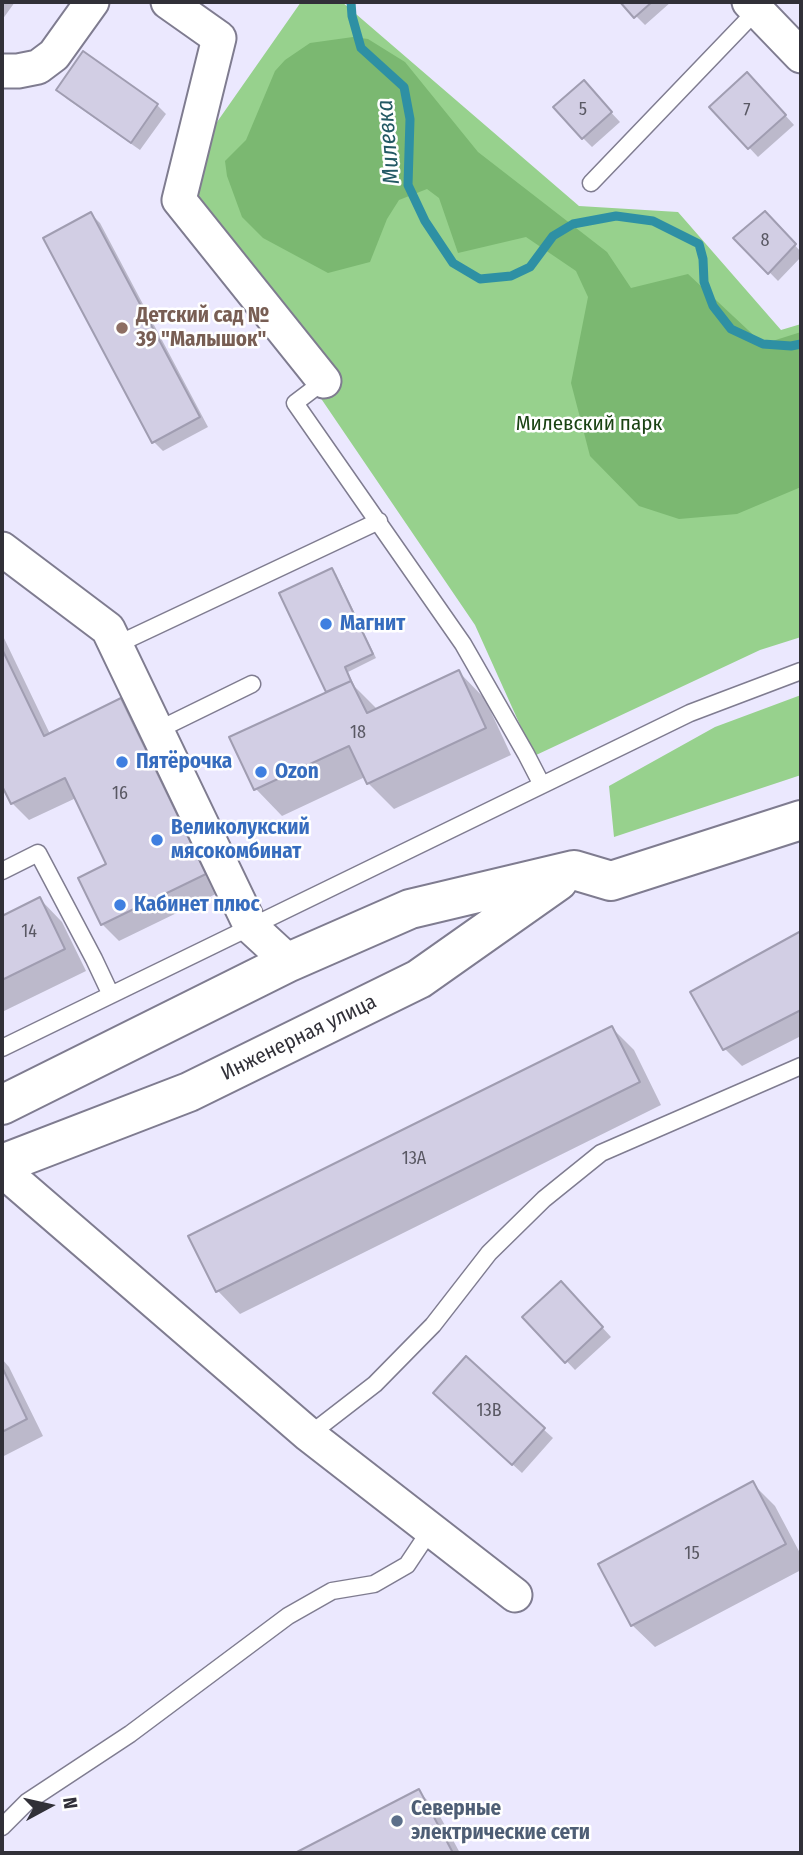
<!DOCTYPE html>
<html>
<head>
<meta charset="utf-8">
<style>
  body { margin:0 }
  #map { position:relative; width:803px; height:1855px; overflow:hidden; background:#ebe8fe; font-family:"Fira Sans Condensed",sans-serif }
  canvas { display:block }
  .frame { position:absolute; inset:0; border:4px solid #313038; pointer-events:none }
  .north { position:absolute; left:14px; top:1771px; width:70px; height:70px; -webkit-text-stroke:5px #fff; paint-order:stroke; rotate:82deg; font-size:19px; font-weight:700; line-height:28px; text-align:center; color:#313038 }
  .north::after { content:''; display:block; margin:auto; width:24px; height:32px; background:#313038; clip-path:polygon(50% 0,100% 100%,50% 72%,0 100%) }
</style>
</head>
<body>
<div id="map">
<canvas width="803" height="1855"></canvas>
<div class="frame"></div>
<div class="north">N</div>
</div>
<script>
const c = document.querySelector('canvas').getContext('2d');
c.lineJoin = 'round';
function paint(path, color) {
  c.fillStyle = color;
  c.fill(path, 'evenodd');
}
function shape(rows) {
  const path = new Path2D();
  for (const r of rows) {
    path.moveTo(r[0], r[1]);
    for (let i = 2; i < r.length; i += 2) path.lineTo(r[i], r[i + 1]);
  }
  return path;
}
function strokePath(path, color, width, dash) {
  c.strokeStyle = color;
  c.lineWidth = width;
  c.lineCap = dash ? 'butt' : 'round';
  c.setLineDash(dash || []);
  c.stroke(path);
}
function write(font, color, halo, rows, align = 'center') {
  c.font = font + ' "Fira Sans Condensed",sans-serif';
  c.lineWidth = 5;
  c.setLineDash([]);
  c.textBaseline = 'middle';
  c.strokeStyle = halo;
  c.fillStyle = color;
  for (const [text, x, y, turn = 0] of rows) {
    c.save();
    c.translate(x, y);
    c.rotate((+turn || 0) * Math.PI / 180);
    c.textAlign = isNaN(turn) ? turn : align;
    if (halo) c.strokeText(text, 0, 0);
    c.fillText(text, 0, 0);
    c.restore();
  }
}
paint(shape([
  [301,2,342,2,579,206,678,212,781,330,801,324,801,637,760,650,534,756,475,625,235,272,168,192],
  [801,695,801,775,614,837,609,786,715,727]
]), '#97d18d');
paint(shape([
  [353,37,368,39,405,62,478,152,607,252,631,288,688,274,763,344,801,332,801,487,737,514,679,519,639,506,590,456,571,383,588,297,576,271,526,237,458,253,439,198,427,189,399,200,387,219,370,262,328,273,263,238,242,217,227,176,225,161,246,140,275,71,285,60,310,43]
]), '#7bb871');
paint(shape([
  [2,2,15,2,2,20],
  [622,2,671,2,645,25],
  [756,83,794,125,758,157,711,107],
  [58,90,157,105,166,114,140,150,67,99],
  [592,92,620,122,592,147,583,138],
  [765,213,801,252,801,257,778,281,736,238],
  [91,214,100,223,208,427,163,451,154,442],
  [331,570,336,574,376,658,348,672,355,687,378,710,459,672,485,699,511,755,394,809,368,783,365,777,282,816,256,789,232,738,329,693,281,594],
  [2,634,50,734,121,700,138,717,222,891,119,941,102,924,108,865,76,798,29,820,12,803,2,782],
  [40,899,62,922,86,971,2,1012,2,918],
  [801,933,801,1036,742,1066,725,1049,692,992],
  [612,1028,634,1050,661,1105,240,1314,218,1291,191,1237],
  [570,1292,611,1337,575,1370,525,1317],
  [2,1359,9,1367,43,1436,2,1457],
  [466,1359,553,1438,522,1473,444,1402],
  [753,1484,775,1506,801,1555,801,1570,655,1647,632,1625],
  [419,1792,436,1809,460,1853,299,1853]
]), '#0003');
strokePath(shape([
  [351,2,352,16,361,48,404,87,410,119,408,185,425,221,453,263,480,279,511,276,530,267,553,236,573,224,616,216,653,221,699,244,703,259,704,282,713,306,731,329,763,344,791,346,801,344]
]), '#2e90a4', 9);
const building = shape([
  [620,2,652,2,634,18,620,2],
  [83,51,158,104,131,143,56,90,83,51],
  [747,72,786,115,748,149,709,107,747,72],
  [584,80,612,112,582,139,553,107,584,80],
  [765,211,796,244,768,274,733,238,765,211],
  [91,212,200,417,152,443,43,238,91,212],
  [332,568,373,654,345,667,351,681,326,692,279,593,332,568],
  [2,649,44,736,121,698,206,874,101,925,78,878,106,864,65,778,11,804,2,786,2,649],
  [459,670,486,728,367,784,349,746,254,790,229,737,351,681,367,713,459,670],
  [40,897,65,949,2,980,2,916,40,897],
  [801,931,801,1010,723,1050,690,992,801,931],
  [612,1026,640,1082,216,1292,188,1236,612,1026],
  [561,1281,603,1327,565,1363,522,1317,561,1281],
  [466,1356,545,1428,512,1465,433,1393,466,1356],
  [2,1367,27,1419,2,1432,2,1367],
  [753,1481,786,1544,631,1626,598,1564,753,1481],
  [419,1789,453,1853,295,1853,419,1789]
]);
paint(building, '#d2cee4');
strokePath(building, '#a09db1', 2);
const lane = shape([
  [591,183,757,10],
  [324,381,295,403,463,644,526,754,542,785],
  [116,645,379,521],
  [156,731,252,684],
  [2,871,38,853,94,959,111,995],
  [2,1048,690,713,801,671],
  [309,1435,375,1384,433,1325,489,1253,544,1199,601,1153,801,1066],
  [2,1827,27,1802,130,1734,288,1616,332,1591,374,1584,407,1565,431,1529]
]);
const street = shape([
  [168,2,219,38,179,200,324,381],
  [749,2,801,56],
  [2,71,18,71,38,67,54,55,92,2],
  [2,549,108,629,251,927,289,962],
  [2,1170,309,1435,515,1595]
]);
const secondary = shape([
  [2,1105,289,962,410,909,574,870,611,881,801,820],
  [2,1164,189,1092,419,979,558,881]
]);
strokePath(lane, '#7f7c90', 19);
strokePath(street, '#7f7c90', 37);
strokePath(secondary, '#7f7c90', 42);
strokePath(lane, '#fff', 16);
strokePath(street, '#fff', 33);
strokePath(secondary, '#fff', 38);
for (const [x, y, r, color] of [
  [122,328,7,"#8d6e63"],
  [326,624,7,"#3f7fe0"],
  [122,762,7,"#3f7fe0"],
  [261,772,7,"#3f7fe0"],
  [157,840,7,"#3f7fe0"],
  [120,905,7,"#3f7fe0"],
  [397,1821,7,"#5c6f8a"]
]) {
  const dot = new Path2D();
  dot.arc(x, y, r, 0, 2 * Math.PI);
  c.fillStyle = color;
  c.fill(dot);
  strokePath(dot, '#fff', 2.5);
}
write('18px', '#595863', null, [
  ["5",583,110],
  ["7",747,111],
  ["8",765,241],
  ["18",358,733],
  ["16",120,794],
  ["14",29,932],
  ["13А",414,1159],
  ["13В",489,1411],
  ["15",692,1554]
]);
write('bold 21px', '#785e54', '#fff', [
  ["Детский сад №",136,316],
  ["39 \"Малышок\"",136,340]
], 'left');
write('21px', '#1a4313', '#fff', [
  ["Милевский парк",589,424]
]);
write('bold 21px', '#366cbe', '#fff', [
  ["Магнит",340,624],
  ["Пятёрочка",136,762],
  ["Ozon",275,772],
  ["Великолукский",171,828],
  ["мясокомбинат",171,852],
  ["Кабинет плюс",134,905]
], 'left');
write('21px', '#313038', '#fff', [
  ["Инженерная улица",299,1038,-26]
]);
write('bold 21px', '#4e5e75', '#fff', [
  ["Северные",411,1809],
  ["электрические сети",411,1833]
], 'left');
write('italic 23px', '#235964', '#fff', [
  ["Милевка",389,142,-95]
]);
</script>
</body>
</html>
